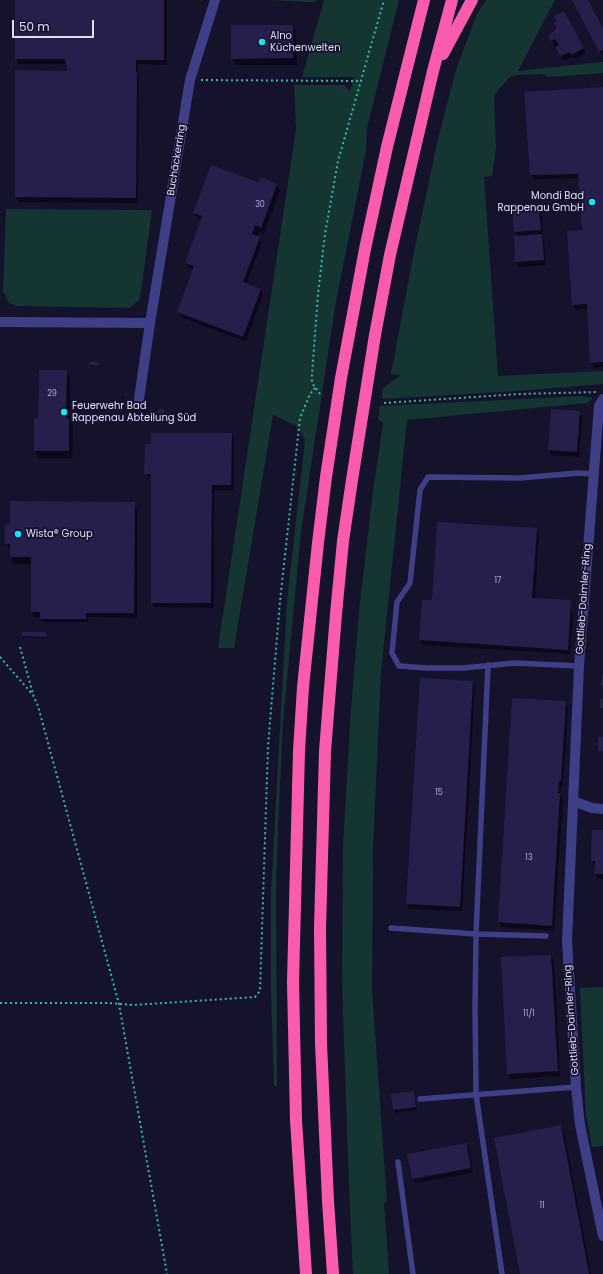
<!DOCTYPE html>
<html>
<head>
<meta charset="utf-8">
<style>
  body { margin:0 }
  #map { position:relative; width:603px; height:1274px; overflow:hidden; background:#15122b; font-family:Poppins,sans-serif }
  canvas { display:block }
  .scale { position:absolute; left:12px; top:20px; width:82px; height:18px; box-sizing:border-box; border:2px solid #e0ddfe; border-top:0; padding-left:5px; font-size:12px; line-height:14px; white-space:nowrap; color:#e0ddfe; -webkit-text-stroke:3px #15122b; paint-order:stroke }
</style>
</head>
<body>
<div id="map">
<canvas width="603" height="1274"></canvas>
<div class="scale">50 m</div>
</div>
<script>
const c = document.querySelector('canvas').getContext('2d');
c.lineJoin = 'round';
function paint(path, color) {
  c.fillStyle = color;
  c.fill(path, 'evenodd');
}
function shape(rows) {
  const path = new Path2D();
  for (const r of rows) {
    path.moveTo(r[0], r[1]);
    for (let i = 2; i < r.length; i += 2) path.lineTo(r[i], r[i + 1]);
  }
  return path;
}
function strokePath(path, color, width, dash) {
  c.strokeStyle = color;
  c.lineWidth = width;
  c.lineCap = dash ? 'butt' : 'round';
  c.setLineDash(dash || []);
  c.stroke(path);
}
function write(font, color, halo, rows, align = 'center') {
  c.font = font + ' Poppins,sans-serif';
  c.lineWidth = 3.5;
  c.setLineDash([]);
  c.textBaseline = 'middle';
  c.strokeStyle = halo;
  c.fillStyle = color;
  for (const [text, x, y, turn = 0] of rows) {
    c.save();
    c.translate(x, y);
    c.rotate((+turn || 0) * Math.PI / 180);
    c.textAlign = isNaN(turn) ? turn : align;
    if (halo) c.strokeText(text, 0, 0);
    c.fillText(text, 0, 0);
    c.restore();
  }
}
paint(shape([
  [270,0,318,0,314,2,307,2],
  [324,0,399,0,367,128,366,150,361,176,336,301,301,532,283,722,279,806,276,889,277,1086,274,1086,271,991,271,892,287,601,305,440,302,434,295,425,273,415,234,648,218,648,296,129,294,85,344,85,350,91,354,77,302,77],
  [486,0,555,0,518,71,603,62,603,73,549,77,542,74,518,75,510,77,494,95,496,148,492,176,484,177,498,376,603,371,603,384,517,391,382,399,383,388,401,375,391,374,412,262,437,143,456,70,477,14],
  [6,209,152,210,140,299,130,308,18,306,9,303,3,291],
  [583,396,593,398,587,403,407,420,381,673,373,849,372,990,387,1202,384,1202,389,1274,353,1274,349,1186,342,985,343,845,351,709,359,611,372,499,383,423,378,419,380,406],
  [603,987,603,1146,592,1147,586,1116,580,988]
]), '#153533');
paint(shape([
  [16,0,167,0,167,65,138,64,138,75,139,78,138,203,19,202,16,197,16,71,68,72,67,64,18,64,16,59],
  [573,0,587,0,603,31,603,56],
  [563,12,586,53,575,59,574,57,563,60,549,36,558,29,558,21],
  [293,26,296,32,297,65,236,65,232,58],
  [603,88,603,367,594,368,591,363,588,309,576,310,573,305,583,231,580,178,534,179,531,174],
  [258,183,276,184,280,191,264,234,259,232,257,237,259,238,262,243,246,285,260,290,263,295,246,342,181,317,178,312,194,269,189,268,186,263,202,220,197,218,194,213],
  [538,204,541,209,543,235,542,235,544,240,546,265,519,267,516,262,518,236,515,232,513,206],
  [90,363,99,364,99,367,91,366],
  [66,371,70,378,70,421,73,426,72,458,39,458,35,451,39,419],
  [122,395,124,396,123,400,122,398],
  [580,412,582,417,579,457,552,455,549,450],
  [231,434,234,439,234,490,214,490,214,608,154,607,152,602,152,477,147,477,145,474],
  [134,503,137,508,137,618,87,617,88,622,43,622,41,617,34,617,32,612,32,564,14,564,11,557,11,551,6,544],
  [536,529,539,534,535,599,570,601,571,611,573,615,570,654,423,645,420,640],
  [23,633,46,633,46,638,23,637],
  [421,679,472,682,475,687,462,911,409,909,407,904],
  [513,699,565,702,568,707,563,786,561,786,560,795,563,799,554,931,502,927,499,922],
  [603,831,603,879,598,879,595,874,595,866,592,861],
  [551,956,554,961,560,1076,511,1079,508,1074],
  [413,1092,415,1095,417,1110,395,1113,394,1110],
  [561,1126,564,1131,591,1274,521,1274],
  [466,1145,469,1150,473,1173,416,1183,413,1178]
]), '#0007');
paint(shape([
  [15,0,164,0,164,60,136,60,136,72,137,72,136,198,15,197,15,70,67,71,65,59,15,59],
  [572,0,588,0,603,29,603,50,599,52],
  [564,11,584,48,571,55,570,52,560,56,555,47,559,45,555,39,551,41,548,36,557,28,554,23,557,21,554,16],
  [231,25,293,25,293,58,231,59],
  [603,87,603,362,590,363,587,304,572,305,567,231,582,230,578,174,530,175,524,92],
  [211,165,258,182,260,177,277,184,261,228,255,225,252,234,260,237,243,282,261,289,243,337,177,312,194,266,185,263,202,216,193,213],
  [538,203,541,230,514,232,512,205],
  [542,234,544,260,515,262,514,236],
  [89,362,99,362,99,366,89,365],
  [39,370,67,370,66,418,69,419,69,451,34,451,34,418,38,418],
  [158,409,164,409,164,413,157,413],
  [551,409,580,411,577,452,548,450],
  [151,433,232,433,231,485,212,485,211,603,151,603,151,474,144,474,145,444,151,444],
  [10,501,135,502,134,613,86,613,86,619,40,619,40,612,31,612,31,557,10,557,10,544,5,544,5,524,10,524],
  [437,522,537,528,532,598,571,600,568,650,419,640,422,600,432,600],
  [22,632,46,632,46,637,22,636],
  [602,674,603,674,603,686,601,685],
  [420,678,473,681,460,907,406,904],
  [512,698,566,701,561,781,559,781,558,793,560,793,552,926,498,922],
  [600,698,603,699,603,708,600,708],
  [598,737,603,737,603,751,598,751],
  [592,830,603,830,603,874,594,874,595,861,591,861],
  [551,955,558,1071,507,1074,501,957],
  [414,1091,416,1107,393,1110,391,1094],
  [561,1125,589,1274,520,1274,494,1138],
  [466,1143,471,1168,412,1179,407,1154]
]), '#261f4b');
strokePath(shape([
  [201,80,362,81],
  [320,394,312,383,312,375,318,294,325,234,338,161,384,0],
  [384,403,519,394,596,392],
  [20,647,33,694],
  [0,657,33,695,38,706,119,1004,167,1274],
  [0,1003,108,1003,133,1005,255,997,260,991,268,746,280,601,300,418,310,394,315,388]
]), '#35baae', 2, [2, 3]);
strokePath(shape([
  [488,665,476,934,475,1007,476,1094,502,1274],
  [579,666,515,663,463,668,427,668,399,666,392,653,397,602,410,583,420,490,428,477,520,478,578,473,594,474],
  [391,928,476,934,546,936],
  [420,1099,576,1087],
  [398,1162,413,1274]
]), '#3f3f88', 5.5);
strokePath(shape([
  [0,322,150,323],
  [139,399,150,323,190,80,215,0],
  [603,399,599,406,579,666,567,941,576,1087,580,1125,603,1236],
  [573,801,592,808,603,809]
]), '#3f3f88', 10);
strokePath(shape([
  [443,54,472,0],
  [306,1274,296,1120,293,982,299,751,303,687,318,543,326,477,341,378,365,249,387,147,424,0],
  [333,1274,328,1201,321,1043,320,928,325,751,336,614,343,541,352,480,375,335,390,255,433,71,452,0]
]), '#fa5cad', 12);
for (const [x, y, r, color] of [
  [262,42,4,"#0fe8f8"],
  [592,202,4,"#0fe8f8"],
  [64,412,4,"#0fe8f8"],
  [18,534,4,"#0fe8f8"]
]) {
  const dot = new Path2D();
  dot.arc(x, y, r, 0, 2 * Math.PI);
  c.fillStyle = color;
  c.fill(dot);
  strokePath(dot, '#15122b', 1.5);
}
write('8px', '#b2aed1', null, [
  ["30",260,205],
  ["29",52,394],
  ["17",498,581],
  ["15",439,793],
  ["13",529,858],
  ["11/1",529,1014],
  ["11",542,1206]
]);
write('10px', '#e0ddfe', '#15122b', [
  ["Alno",270,36],
  ["Küchenwelten",270,48],
  ["Mondi Bad",584,196,"right"],
  ["Rappenau GmbH",584,208,"right"],
  ["Feuerwehr Bad",72,406],
  ["Rappenau Abteilung Süd",72,418],
  ["Wista® Group",26,534]
], 'left');
write('10px', '#e0ddfe', '#15122b', [
  ["Buchäckerring",177,160,-81],
  ["Gottlieb-Daimler-Ring",584,599,-86],
  ["Gottlieb-Daimler-Ring",572,1020,-94]
]);
</script>
</body>
</html>
